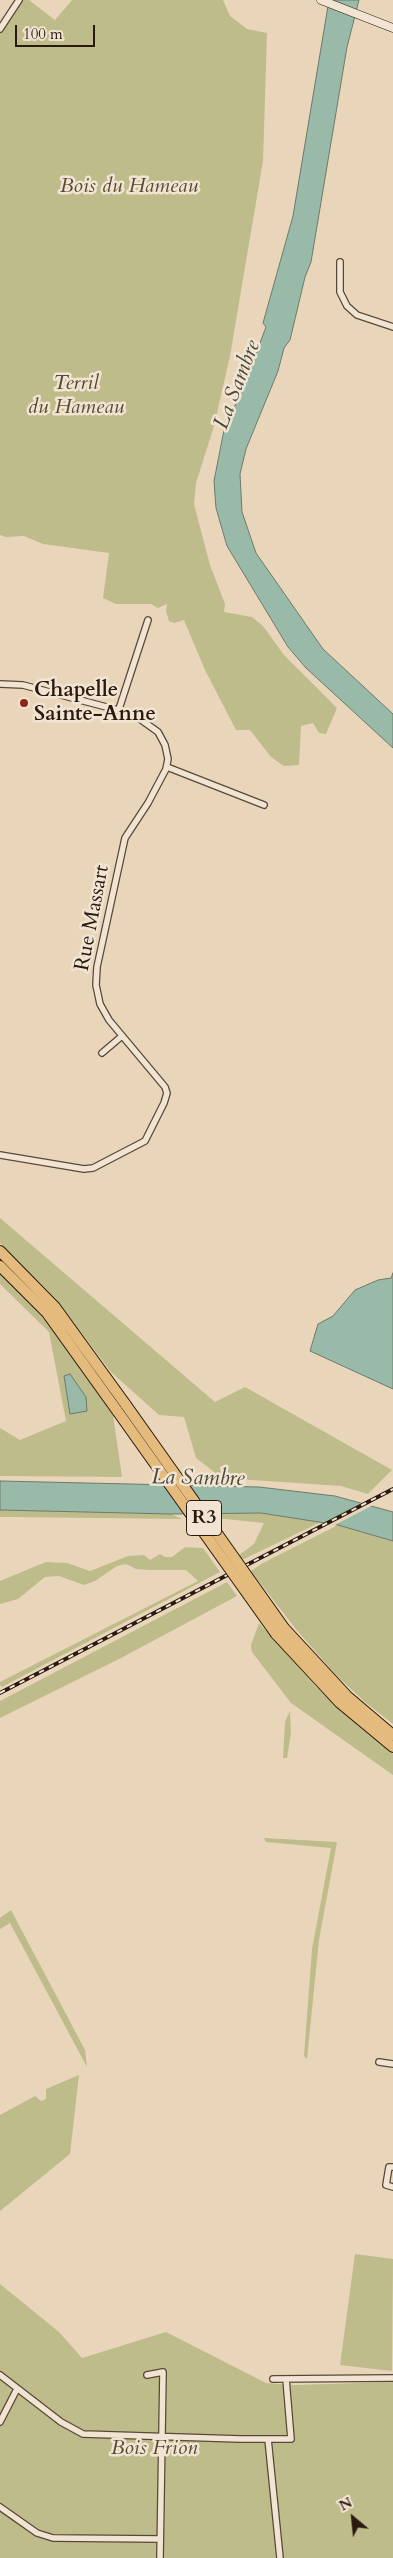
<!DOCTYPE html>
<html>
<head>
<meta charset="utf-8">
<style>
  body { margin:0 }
  #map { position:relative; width:393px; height:2558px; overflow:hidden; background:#e9d6ba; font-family:Cardo,serif }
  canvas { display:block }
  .north { position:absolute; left:328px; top:2493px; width:50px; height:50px; -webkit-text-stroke:4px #f1e4d2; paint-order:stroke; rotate:332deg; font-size:14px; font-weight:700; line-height:20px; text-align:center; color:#29190e }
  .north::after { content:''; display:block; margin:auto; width:18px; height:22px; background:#29190e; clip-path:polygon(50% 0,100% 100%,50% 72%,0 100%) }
  .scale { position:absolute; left:15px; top:25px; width:80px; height:22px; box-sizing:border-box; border:2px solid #29190e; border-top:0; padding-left:6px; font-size:15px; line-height:18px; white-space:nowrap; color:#29190e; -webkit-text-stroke:4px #f1e4d2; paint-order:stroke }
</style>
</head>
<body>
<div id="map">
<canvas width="393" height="2558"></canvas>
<div class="north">N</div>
<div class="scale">100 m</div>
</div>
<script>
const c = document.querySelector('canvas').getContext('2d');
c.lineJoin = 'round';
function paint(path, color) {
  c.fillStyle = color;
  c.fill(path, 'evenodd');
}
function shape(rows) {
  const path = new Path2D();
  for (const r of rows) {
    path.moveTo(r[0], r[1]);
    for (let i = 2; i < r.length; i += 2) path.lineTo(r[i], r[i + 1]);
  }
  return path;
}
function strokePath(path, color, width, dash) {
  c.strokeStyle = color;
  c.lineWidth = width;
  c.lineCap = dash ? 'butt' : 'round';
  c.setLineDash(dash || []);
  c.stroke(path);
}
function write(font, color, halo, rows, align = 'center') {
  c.font = font + ' Cardo,serif';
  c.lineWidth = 5;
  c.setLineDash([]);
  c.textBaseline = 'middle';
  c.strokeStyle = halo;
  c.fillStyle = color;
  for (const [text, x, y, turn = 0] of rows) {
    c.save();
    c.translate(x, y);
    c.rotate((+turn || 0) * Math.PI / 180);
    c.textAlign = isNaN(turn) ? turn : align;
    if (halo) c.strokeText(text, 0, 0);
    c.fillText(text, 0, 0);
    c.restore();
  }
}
paint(shape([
  [23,0,29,0,55,20,72,0,223,0,230,16,247,29,267,33,263,161,230,356,214,426,196,483,194,504,210,565,225,604,224,612,252,617,263,626,284,655,337,708,326,734,319,733,313,723,301,726,299,765,284,766,271,757,250,730,236,730,205,670,184,620,174,623,169,621,166,611,167,604,158,608,151,604,116,604,103,598,109,553,43,544,24,536,6,537,0,535,0,34],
  [0,1218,215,1402,245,1387,392,1470,368,1494,341,1486,222,1478,196,1458,184,1417,159,1415,111,1372,56,1299,0,1243],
  [0,1272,46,1321,113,1415,122,1477,0,1476,0,1428,20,1440,66,1421,49,1332,0,1284],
  [0,1510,171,1514,182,1519,12,1517,0,1517],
  [213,1512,261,1513,321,1522,242,1560,239,1555,254,1544,264,1523,216,1518],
  [338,1525,393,1541,393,1724,366,1703,335,1674,295,1628,251,1571,261,1564],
  [185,1547,203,1548,220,1572,2,1687,0,1685,0,1682,198,1581,186,1570,149,1570,136,1569,126,1564,117,1566,95,1581,84,1585,59,1576,45,1577,18,1599,0,1604,0,1581,46,1562,67,1563,90,1571,128,1556,144,1555,150,1560,160,1554,165,1557,172,1557],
  [227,1582,237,1596,121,1658,0,1718,0,1701],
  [259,1623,318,1689,393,1754,393,1775,291,1703,252,1652,251,1645],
  [290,1711,291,1733,287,1758,283,1758,285,1722],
  [264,1838,337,1842,319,1940,307,2059,304,2056,312,1949,331,1848,266,1842],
  [11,1910,85,2050,87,2067,10,1923,0,1929,0,1918],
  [79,2075,70,2154,0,2211,0,2115,35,2096,41,2101,46,2099,46,2089],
  [355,2254,393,2259,392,2371,340,2365],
  [0,2284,59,2332,82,2358,166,2332,266,2383,295,2385,393,2382,393,2558,0,2558]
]), '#bebc8a');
const water = shape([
  [329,0,359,0,347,47,311,262,305,277,290,340,284,348,278,371,246,449,240,474,242,512,256,553,323,649,393,714,393,748,306,668,288,647,227,546,216,508,214,481,224,430,243,388,266,327,263,323,293,216,329,0],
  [393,1273,393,1389,310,1351,318,1324,333,1316,355,1290,378,1280,391,1278,393,1273],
  [70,1374,86,1397,87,1411,70,1414,64,1376,70,1374],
  [0,1481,259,1487,335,1496,393,1512,393,1541,338,1525,261,1513,171,1514,0,1510,0,1481]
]);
paint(water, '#99baa9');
strokePath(water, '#6c7a6b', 1);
paint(shape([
  [365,1501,375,1504,333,1526,322,1524]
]), '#e9d6ba');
const street = shape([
  [0,29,19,0],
  [340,262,340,292,347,306,357,315,393,327],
  [0,684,23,685,133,714,158,732,165,745,168,759,166,769,148,803,125,838,97,967,96,985,100,1004,109,1020,165,1087,167,1093,164,1103,145,1141,93,1168,84,1169,0,1155],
  [119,709,148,620],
  [167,767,264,805],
  [102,1053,122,1036],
  [379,2062,393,2064],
  [393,2167,389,2167,386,2185,393,2187],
  [0,2375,61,2422,83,2434,240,2439,291,2439,286,2379],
  [147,2375,163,2372,160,2558],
  [273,2379,393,2378],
  [0,2422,17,2389],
  [268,2439,280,2558],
  [0,2507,37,2533,53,2538,160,2539]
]);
const secondary = shape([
  [321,0,393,28]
]);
const highway = shape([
  [0,1251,55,1307,126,1405],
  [0,1266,47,1313,118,1412],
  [284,1628,347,1696,393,1735],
  [276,1634,340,1703,393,1747]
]);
strokePath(street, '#594839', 8);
strokePath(secondary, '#29190e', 9);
strokePath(highway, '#29190e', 12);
strokePath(street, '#f1e4d2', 5.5);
strokePath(secondary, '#f1e4d2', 8);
strokePath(highway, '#e4bb7d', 10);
const rail = shape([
  [0,1693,393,1489]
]);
strokePath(rail, '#29190e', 4);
strokePath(rail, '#f1e4d2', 2, [5.5]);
const highwayBridge = shape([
  [126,1405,284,1628],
  [118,1412,276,1634]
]);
strokePath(highwayBridge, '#29190e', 12, []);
strokePath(highwayBridge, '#e4bb7d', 10);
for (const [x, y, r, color] of [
  [24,703,5,"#8f2418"]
]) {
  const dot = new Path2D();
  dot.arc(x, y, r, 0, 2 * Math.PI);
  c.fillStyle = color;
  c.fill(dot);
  strokePath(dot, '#f1e4d2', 2);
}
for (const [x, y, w] of [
  [204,1518,35]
]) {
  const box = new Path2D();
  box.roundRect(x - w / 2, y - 17.5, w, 35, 4);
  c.fillStyle = '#f1e4d2';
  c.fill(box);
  strokePath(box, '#29190e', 1);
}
write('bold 20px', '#29190e', null, [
  ["R3",204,1518]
]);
write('italic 21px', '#564a33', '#f1e4d2', [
  ["Bois du Hameau",129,187],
  ["Terril",76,384],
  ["du Hameau",76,408],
  ["Bois Frion",154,2449]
]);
write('bold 21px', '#29190e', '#f1e4d2', [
  ["Chapelle",34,691],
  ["Sainte-Anne",34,715]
], 'left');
write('21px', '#29190e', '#f1e4d2', [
  ["Rue Massart",93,918,-79]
]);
write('italic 22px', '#4b493c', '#f1e4d2', [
  ["La Sambre",238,385,-69],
  ["La Sambre",198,1479,1]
]);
</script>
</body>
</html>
